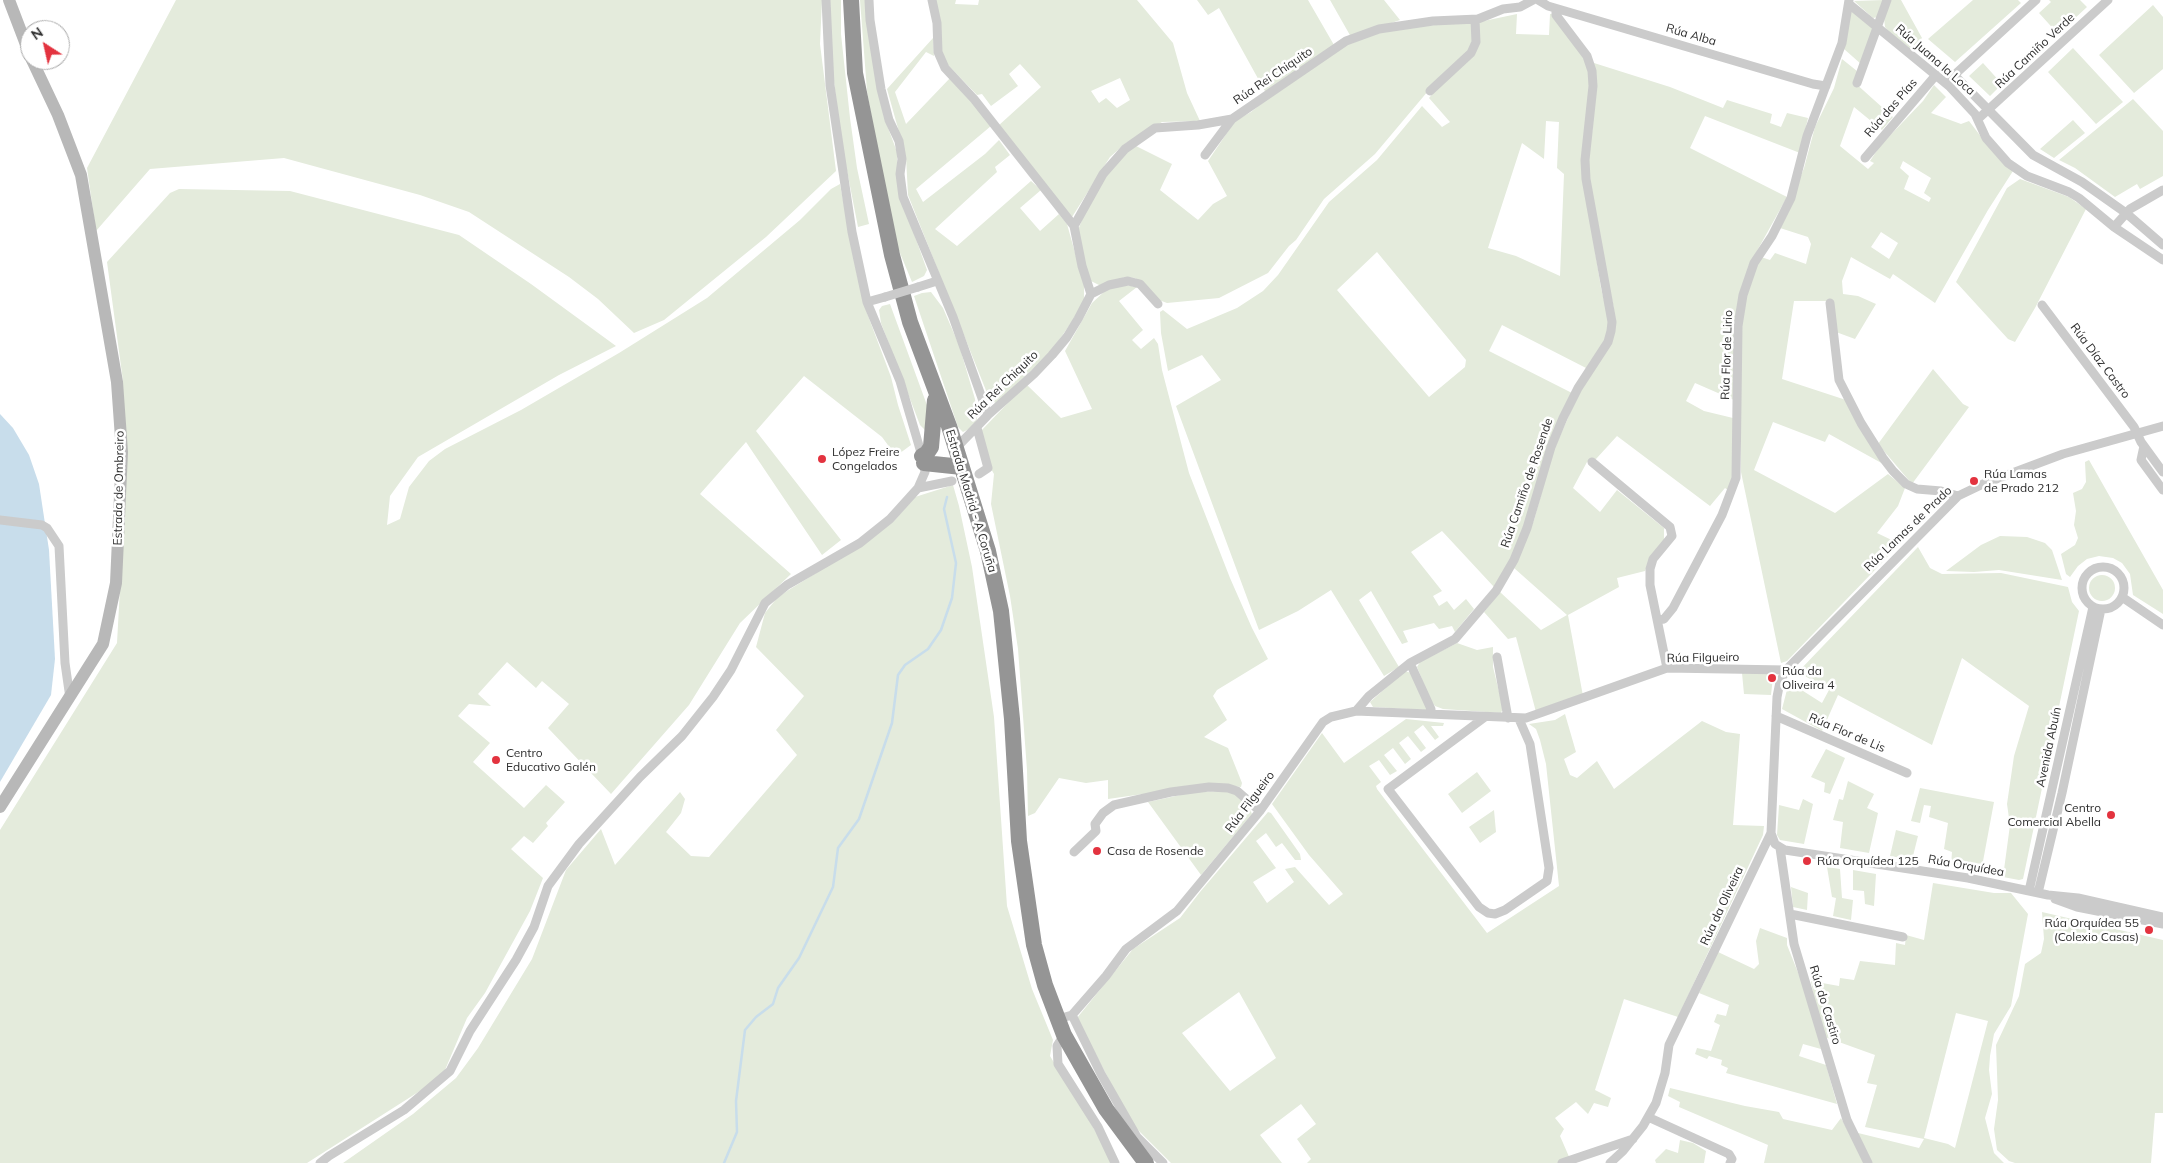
<!DOCTYPE html>
<html>
<head>
<meta charset="utf-8">
<style>
  body { margin:0 }
  #map { position:relative; width:2163px; height:1163px; overflow:hidden; background:#fff; font-family:Mulish,sans-serif }
  canvas { display:block }
  .north { position:absolute; left:20px; top:20px; width:50px; height:50px; box-sizing:border-box; background:#fff; border:1px solid #ababab; border-radius:50%; rotate:325deg; font-size:14px; font-weight:700; line-height:20px; text-align:center; color:#2e2e2e }
  .north::after { content:''; display:block; margin:auto; width:18px; height:22px; background:#e3333f; clip-path:polygon(50% 0,100% 100%,50% 72%,0 100%) }
</style>
</head>
<body>
<div id="map">
<canvas width="2163" height="1163"></canvas>
<div class="north">N</div>
</div>
<script>
const c = document.querySelector('canvas').getContext('2d');
c.lineJoin = 'round';
function paint(path, color) {
  c.fillStyle = color;
  c.fill(path, 'evenodd');
}
function shape(rows) {
  const path = new Path2D();
  for (const r of rows) {
    if (r.length === 3) {
      path.moveTo(r[0] + r[2], r[1]);
      path.arc(r[0], r[1], r[2], 0, 2 * Math.PI);
      continue;
    }
    path.moveTo(r[0], r[1]);
    for (let i = 2; i < r.length; i += 2) path.lineTo(r[i], r[i + 1]);
  }
  return path;
}
function strokePath(path, color, width, dash) {
  c.strokeStyle = color;
  c.lineWidth = width;
  c.lineCap = dash ? 'butt' : 'round';
  c.setLineDash(dash || []);
  c.stroke(path);
}
function write(font, color, halo, rows, align = 'center') {
  c.font = font + ' Mulish,sans-serif';
  c.lineWidth = 5;
  c.setLineDash([]);
  c.textBaseline = 'middle';
  c.strokeStyle = halo;
  c.fillStyle = color;
  for (const [text, x, y, turn = 0] of rows) {
    c.save();
    c.translate(x, y);
    c.rotate((+turn || 0) * Math.PI / 180);
    c.textAlign = isNaN(turn) ? turn : align;
    if (halo) c.strokeText(text, 0, 0);
    c.fillText(text, 0, 0);
    c.restore();
  }
}
paint(shape([
  [176,0,822,0,820,44,836,171,766,237,664,320,634,333,598,299,569,277,469,212,420,195,284,158,150,169,96,231,87,168],
  [830,0,841,0,841,34,850,118,857,168,869,224,858,227,841,140,832,65],
  [860,0,866,0,884,117,897,152,898,189,927,270,924,276,912,282,895,241,885,197,867,91],
  [935,0,956,0,955,4,978,5,979,0,1137,0,1173,43,1187,93,1200,121,1162,122,1126,143,1110,157,1072,217,998,126,1041,87,1020,64,1009,74,1018,86,991,106,982,94,977,95,947,64,940,49],
  [1120,78,1130,100,1117,108,1106,98,1099,103,1091,91],
  [1197,0,1308,0,1334,45,1266,93,1219,8,1208,15],
  [1330,0,1384,0,1400,20,1351,37],
  [1884,0,1878,17,1873,18,1854,1],
  [1890,0,1901,0,1922,38,1911,49,1889,32,1885,27,1884,18],
  [1973,0,2018,0,2021,3,1955,62,1928,39],
  [2049,0,2080,0,2087,7,2058,34,2039,13,2051,2],
  [2153,5,2163,17,2163,69,2134,93,2099,55],
  [1850,12,1854,12,1871,26,1874,32,1861,64,1844,49],
  [1517,14,1516,34,1549,35,1550,14,1553,14,1585,58,1590,74,1585,135,1591,226,1601,288,1609,321,1605,343,1588,369,1502,325,1489,351,1572,393,1523,531,1510,563,1494,587,1442,531,1411,552,1442,591,1433,596,1439,606,1447,601,1454,610,1466,599,1474,609,1455,632,1452,626,1439,629,1434,623,1403,631,1408,642,1402,644,1371,591,1359,600,1399,667,1384,676,1331,590,1298,611,1259,630,1176,406,1221,380,1202,355,1168,371,1161,333,1160,312,1163,310,1187,329,1237,308,1263,291,1278,275,1329,202,1377,160,1422,106,1442,127,1450,122,1429,98,1445,79,1474,54,1479,22],
  [1546,121,1559,122,1557,168,1564,174,1560,276,1516,256,1488,248,1522,143,1544,159],
  [1377,252,1466,360,1465,367,1429,397,1337,290],
  [1472,22,1474,41,1470,51,1439,78,1375,154,1324,199,1296,240,1289,246,1268,273,1219,298,1167,303,1159,300,1143,283,1135,278,1125,277,1101,286,1091,281,1086,269,1078,230,1084,215,1111,168,1134,145,1172,164,1160,190,1198,220,1213,204,1227,196,1208,161,1235,121,1251,112,1280,89,1355,39,1386,29],
  [933,38,934,56,926,52,895,92,906,124,951,77,991,126,916,189,923,202,985,154,999,140,1010,155,995,167,997,172,935,229,957,246,1031,181,1041,190,1020,208,1040,231,1059,214,1067,224,1084,285,1084,299,1079,311,1062,336,1045,358,996,403,991,401,987,393,908,195,906,157,887,89],
  [2073,48,2123,102,2096,124,2048,72],
  [1842,59,1857,71,1854,82,1893,117,1882,130,1854,107,1840,146,1868,169,1874,163,1870,161,1880,146,1923,101,1934,85,1946,97,1931,113,1961,124,1969,121,1992,151,2013,171,1988,210,1935,303,1893,274,1890,279,1851,257,1842,281,1843,294,1858,296,1876,304,1855,339,1836,332,1830,301,1794,301,1782,379,1846,400,1885,465,1829,434,1825,442,1773,422,1754,470,1835,513,1888,474,1905,488,1898,506,1877,533,1900,544,1787,661,1781,663,1741,472,1741,322,1750,281,1761,257,1770,260,1775,253,1806,264,1811,244,1808,237,1780,228,1804,168,1815,127,1834,88],
  [1903,161,1931,178,1924,193,1931,198,1929,202,1904,189,1909,176,1900,168],
  [1881,232,1898,243,1889,259,1871,247],
  [1594,63,1670,87,1723,108,1727,100,1772,114,1770,123,1781,127,1787,113,1808,118,1800,153,1705,116,1690,148,1787,197,1748,267,1734,400,1695,383,1686,401,1704,411,1733,418,1734,477,1729,491,1725,488,1710,506,1617,436,1596,459,1587,462,1573,488,1600,512,1617,490,1664,528,1664,540,1649,560,1645,571,1617,578,1619,587,1568,615,1583,696,1536,712,1516,637,1508,639,1484,612,1500,592,1541,630,1567,615,1514,568,1534,520,1553,452,1579,393,1607,349,1615,332,1614,309,1603,257,1587,167,1593,126],
  [1983,63,2002,84,1990,96,1969,76],
  [2133,99,2163,131,2163,176,2140,189,2137,184,2115,197,2075,168,2059,160],
  [2073,120,2085,133,2054,158,2040,149],
  [2020,179,2069,197,2086,209,2035,308,2015,342,2008,339,1956,282,2007,188],
  [840,184,857,275,867,313,891,377,898,405,911,445,896,456,882,437,804,376,756,431,841,540,822,555,746,442,700,494,791,574,740,623,689,705,611,794,548,728,569,704,542,681,536,688,507,662,478,694,491,706,469,704,458,716,490,743,473,762,524,808,546,785,565,802,546,823,548,826,533,843,524,836,511,849,543,878,530,911,485,993,467,1018,445,1070,423,1089,307,1163,0,1163,0,830,117,643,123,534,123,381,107,262,170,193,179,189,290,191,459,235,531,284,616,346,559,375,418,457,390,496,387,525,400,519,409,487,429,461,445,449,521,410,619,353,707,298,800,220,831,189],
  [1119,284,1137,287,1119,301,1143,330,1132,340,1141,349,1154,338,1158,344,1162,370,1189,473,1230,578,1252,628,1268,659,1217,690,1213,696,1227,720,1204,737,1228,748,1242,783,1241,787,1215,784,1144,797,1143,794,1108,799,1108,780,1086,783,1059,778,1035,813,1028,816,1027,770,1018,649,1010,596,991,504,994,474,990,467,980,432,1026,384,1061,418,1092,409,1065,351,1092,303,1106,290],
  [931,292,943,308,959,345,975,399,977,419,973,427,963,432,958,427,914,296,922,293],
  [890,304,928,408,929,434,920,425,881,323,879,310,882,306],
  [1933,369,1963,404,1969,407,1912,484,1878,444],
  [2089,460,2163,590,2163,614,2133,595,2130,574,2122,563,2113,558,2099,556,2087,559,2078,566,2070,577,2066,574,2061,554,2075,545,2078,538,2074,525,2076,511,2073,493,2082,489,2086,482,2085,462],
  [953,485,959,506,972,567,994,717,1007,906,1032,989,1053,1040,1050,1056,1093,1127,1112,1163,343,1163,413,1114,456,1078,478,1048,532,959,566,870,601,829,615,865,680,792,685,799,681,813,666,832,691,856,709,857,797,755,776,730,804,696,756,647,765,613,777,598,787,591,860,546,894,521,915,497],
  [2000,536,2027,537,2045,543,2052,550,2062,580,1999,570,1974,572,1946,571,1981,545],
  [1918,547,1930,568,1942,574,2001,573,2068,587,2072,602,2079,611,2023,879,2019,880,2003,877,2010,825,2007,804,2014,756,2029,706,1962,658,1932,745,1838,695,1822,731,1782,709,1789,682,1822,703,1829,690,1798,672],
  [2102,588,13],
  [1457,643,1477,650,1493,647,1493,667,1503,708,1501,713,1443,709,1435,706,1430,699,1417,667,1420,662],
  [1405,671,1411,673,1428,708,1426,710,1373,707,1370,702],
  [1742,673,1771,674,1773,677,1771,695,1744,694],
  [1565,714,1576,752,1564,759,1570,775,1577,778,1597,761,1614,789,1702,721,1726,732,1740,734,1733,825,1764,826,1763,835,1678,1017,1624,999,1595,1090,1611,1098,1608,1107,1594,1103,1588,1114,1576,1102,1555,1118,1564,1129,1560,1136,1570,1159,1559,1163,1307,1163,1311,1159,1297,1139,1316,1124,1301,1104,1260,1135,1282,1163,1171,1163,1132,1124,1077,1018,1133,949,1180,918,1200,892,1268,812,1271,813,1300,854,1301,860,1295,860,1282,843,1276,847,1266,833,1256,841,1276,868,1253,882,1267,903,1294,882,1285,869,1295,867,1329,905,1343,894,1309,855,1272,804,1322,733,1344,763,1406,719,1444,723,1443,726,1431,726,1439,737,1435,740,1423,725,1414,732,1426,748,1421,752,1408,736,1399,743,1411,759,1405,764,1393,748,1384,755,1397,771,1390,775,1379,760,1369,766,1381,782,1376,786,1377,789,1487,933,1559,886,1546,764,1540,740,1536,729,1529,724,1555,720],
  [1239,992,1276,1058,1230,1091,1182,1033],
  [1826,749,1845,758,1830,794,1824,792,1825,783,1811,777],
  [1477,772,1491,791,1462,813,1448,794],
  [1848,781,1874,794,1867,808,1878,813,1869,853,1840,848,1843,822,1833,820,1839,799,1843,800],
  [1920,788,1994,802,1981,872,1951,865,1952,852,1944,849,1948,823,1929,817,1931,806,1924,805,1920,823,1911,821],
  [1228,791,1245,799,1252,814,1201,875,1148,802,1194,792],
  [1803,799,1813,804,1804,844,1780,840,1777,835,1779,805,1799,810],
  [1494,810,1496,832,1480,843,1469,827],
  [1896,830,1918,836,1912,860,1890,856],
  [1827,867,1840,869,1842,898,1853,900,1851,920,1833,916,1836,898,1832,897],
  [1853,870,1876,874,1874,906,1865,904,1864,891,1853,890],
  [1933,883,1994,893,2011,893,2028,914,2011,1006,1994,1034,1990,1056,1989,1070,1992,1094,1985,1118,1994,1153,2004,1163,1870,1163,1854,1132,1919,1148,1924,1139,1865,1127,1877,1085,1867,1083,1875,1055,1825,1037,1813,993,1811,981,1839,986,1840,978,1854,980,1860,961,1895,965,1896,943,1905,945,1906,935,1924,940],
  [1956,1013,1988,1021,1955,1148,1948,1144,1924,1138],
  [1791,887,1808,893,1807,910,1793,907],
  [2042,912,2163,940,2163,1113,2155,1113,2151,1163,2015,1163,2009,1161,1997,1150,1994,1129,1998,1100,1996,1045,2019,996,2025,964,2041,953,2044,939],
  [1760,928,1787,938,1787,945,1805,990,1819,1034,1821,1049,1803,1044,1799,1056,1826,1065,1837,1104,1726,1073,1728,1068,1721,1065,1722,1060,1709,1056,1707,1059,1695,1054,1697,1048,1711,1051,1720,1025,1714,1022,1717,1014,1726,1016,1729,1005,1699,993,1718,952,1754,969,1759,964,1756,941],
  [1670,1088,1745,1106,1779,1112,1783,1119,1832,1130,1841,1118,1865,1163,1764,1163,1768,1145,1679,1107,1680,1102,1668,1096],
  [1680,1140,1693,1143,1706,1151,1704,1163,1656,1163,1655,1160,1666,1149,1678,1153]
]), '#e4ebdc');
paint(shape([
  [0,414,13,428,29,455,39,484,49,550,55,659,51,695,0,782]
]), '#c8ddeb');
strokePath(shape([
  [724,1163,737,1132,736,1101,745,1030,756,1017,773,1004,778,988,799,958,833,887,838,848,859,819,892,723,898,675,905,665,928,649,941,630,952,598,956,563,944,509,947,497]
]), '#c8ddeb', 2.5);
strokePath(shape([
  [869,0,870,20,881,89,889,120,899,141,902,159,900,174,903,197,953,317,988,415],
  [932,0,937,23,938,52,945,68,974,99,1074,226],
  [1538,0,1548,6,1813,84,1826,86],
  [1849,4,1949,86,1975,114,1986,138,2008,163,2027,176,2069,192,2079,198,2114,227,2163,260],
  [1954,75,2033,155,2082,182,2126,213,2163,245],
  [1951,78,2036,0],
  [1857,83,1887,0],
  [1430,91,1471,53,1476,42,1475,20],
  [1978,119,2108,0],
  [1205,155,1232,119],
  [1865,158,1936,75],
  [2114,227,2130,209,2163,190],
  [918,287,937,281],
  [1091,294,1109,285,1128,281,1140,284,1158,304],
  [867,302,885,297],
  [1830,303,1839,380,1861,423,1883,458,1893,471,1906,484,1917,489,1941,491,1958,496],
  [2042,305,2134,427,2141,442,2163,472],
  [977,428,988,468,979,474],
  [2144,446,2141,460,2163,490],
  [956,448,988,415,1034,374,1052,355,1067,337,1078,319,1091,294,1082,266,1074,226,1103,174,1125,149,1155,128,1198,125,1232,119,1346,41,1379,29,1433,21,1478,19,1503,9,1520,7,1533,0],
  [1592,462,1670,527,1672,536,1653,559,1650,569,1650,585,1667,668],
  [918,488,952,481],
  [0,520,42,525,47,528,59,546,65,663,70,698],
  [2103,588,21],
  [2122,597,2163,625],
  [1658,620,1664,619,1673,608,1722,515,1736,478,1738,326,1743,295,1754,263,1772,236,1791,198,1807,136,1842,43,1849,0],
  [1497,657,1508,718],
  [1410,663,1431,709,1431,714],
  [1356,711,1369,696,1410,663,1455,639,1496,591,1514,560,1527,528,1551,447,1563,418,1578,388,1608,342,1611,331,1612,322,1586,179,1585,160,1593,86,1592,71,1587,56,1556,15,1556,9],
  [1776,716,1907,773],
  [1485,717,1388,789,1479,907,1488,913,1495,914,1505,910,1547,881,1549,868,1530,744,1519,719],
  [1771,833,1775,844,1785,850,1968,878,2048,895,2078,898,2163,917],
  [1780,848,1794,944,1847,1120,1868,1163],
  [1074,852,1096,831,1095,824,1103,813,1114,805,1171,792,1209,787,1228,788,1237,791,1260,811],
  [2029,891,2093,607],
  [2038,893,2062,793,2101,609],
  [2055,899,2077,907,2163,924],
  [1790,914,1903,937],
  [1072,1015,1101,1074,1137,1137,1163,1163],
  [1058,1019,1072,1015,1106,976,1126,949,1177,911,1260,811,1323,722,1331,717,1356,711,1526,718,1667,668,1786,670],
  [1064,1035,1057,1046,1058,1064,1098,1127,1115,1163],
  [1648,1117,1729,1154,1732,1159,1730,1163],
  [320,1163,329,1156,404,1110,450,1071,470,1031,516,960,534,927,548,886,579,844,640,777,682,736,713,697,731,670,765,603,787,585,860,543,890,519,918,488,925,472,922,456,900,381,867,302,852,232,830,85,826,0],
  [1562,1163,1633,1139],
  [1610,1163,1623,1151,1643,1126,1656,1103,1665,1073,1669,1045,1771,833,1777,697,1780,682,1786,670,1958,496,1983,484,2063,454,2163,426]
]), '#cbcbcb', 9);
strokePath(shape([
  [9,0,30,55],
  [0,807,103,644,116,583,122,452,117,382,81,175,58,115,32,60]
]), '#b8b8b8', 12);
strokePath(shape([
  [851,0,855,73,892,255,910,322,949,426,988,551,1001,611,1012,719,1019,841,1034,945,1045,985,1064,1035,1106,1109,1146,1163],
  [922,456,927,453,931,447,935,400],
  [924,463,962,467]
]), '#959595', 16);
strokePath(shape([
  [885,297,918,287]
]), '#cbcbcb', 9);
for (const [x, y, r, color] of [
  [822,459,5,"#e3333f"],
  [1974,481,5,"#e3333f"],
  [1772,678,5,"#e3333f"],
  [496,760,5,"#e3333f"],
  [2111,815,5,"#e3333f"],
  [1097,851,5,"#e3333f"],
  [1807,861,5,"#e3333f"],
  [2149,930,5,"#e3333f"]
]) {
  const dot = new Path2D();
  dot.arc(x, y, r, 0, 2 * Math.PI);
  c.fillStyle = color;
  c.fill(dot);
  strokePath(dot, '#fff', 2);
}
write('12px', '#2e2e2e', '#fff', [
  ["Rúa Alba",1691,35,16],
  ["Rúa Camiño Verde",2035,51,-43],
  ["Rúa Juana la Loca",1935,60,41],
  ["Rúa Rei Chiquito",1273,76,-34],
  ["Rúa das Pías",1891,108,-49],
  ["Rúa Flor de Lirio",1727,355,-88],
  ["Rúa Díaz Castro",2100,361,53],
  ["Rúa Rei Chiquito",1003,385,-44],
  ["Rúa Camiño de Rosende",1527,483,-71],
  ["Estrada de Ombreiro",119,488,-89],
  ["Estrada Madrid - A Coruña",971,501,73],
  ["Rúa Lamas de Prado",1908,529,-44],
  ["Rúa Filgueiro",1703,658,-1],
  ["Rúa Flor de Lis",1847,733,23],
  ["Avenida Abuín",2049,747,-78],
  ["Rúa Filgueiro",1250,802,-53],
  ["Rúa Orquídea",1966,866,10],
  ["Rúa da Oliveira",1722,906,-65],
  ["Rúa do Castiro",1825,1005,73]
]);
write('12px', '#2e2e2e', '#fff', [
  ["López Freire",832,452],
  ["Congelados",832,466],
  ["Rúa Lamas",1984,474],
  ["de Prado 212",1984,488],
  ["Rúa da",1782,671],
  ["Oliveira 4",1782,685],
  ["Centro",506,753],
  ["Educativo Galén",506,767],
  ["Centro",2101,808,"right"],
  ["Comercial Abella",2101,822,"right"],
  ["Casa de Rosende",1107,851],
  ["Rúa Orquídea 125",1817,861],
  ["Rúa Orquídea 55",2139,923,"right"],
  ["(Colexio Casas)",2139,937,"right"]
], 'left');
</script>
</body>
</html>
